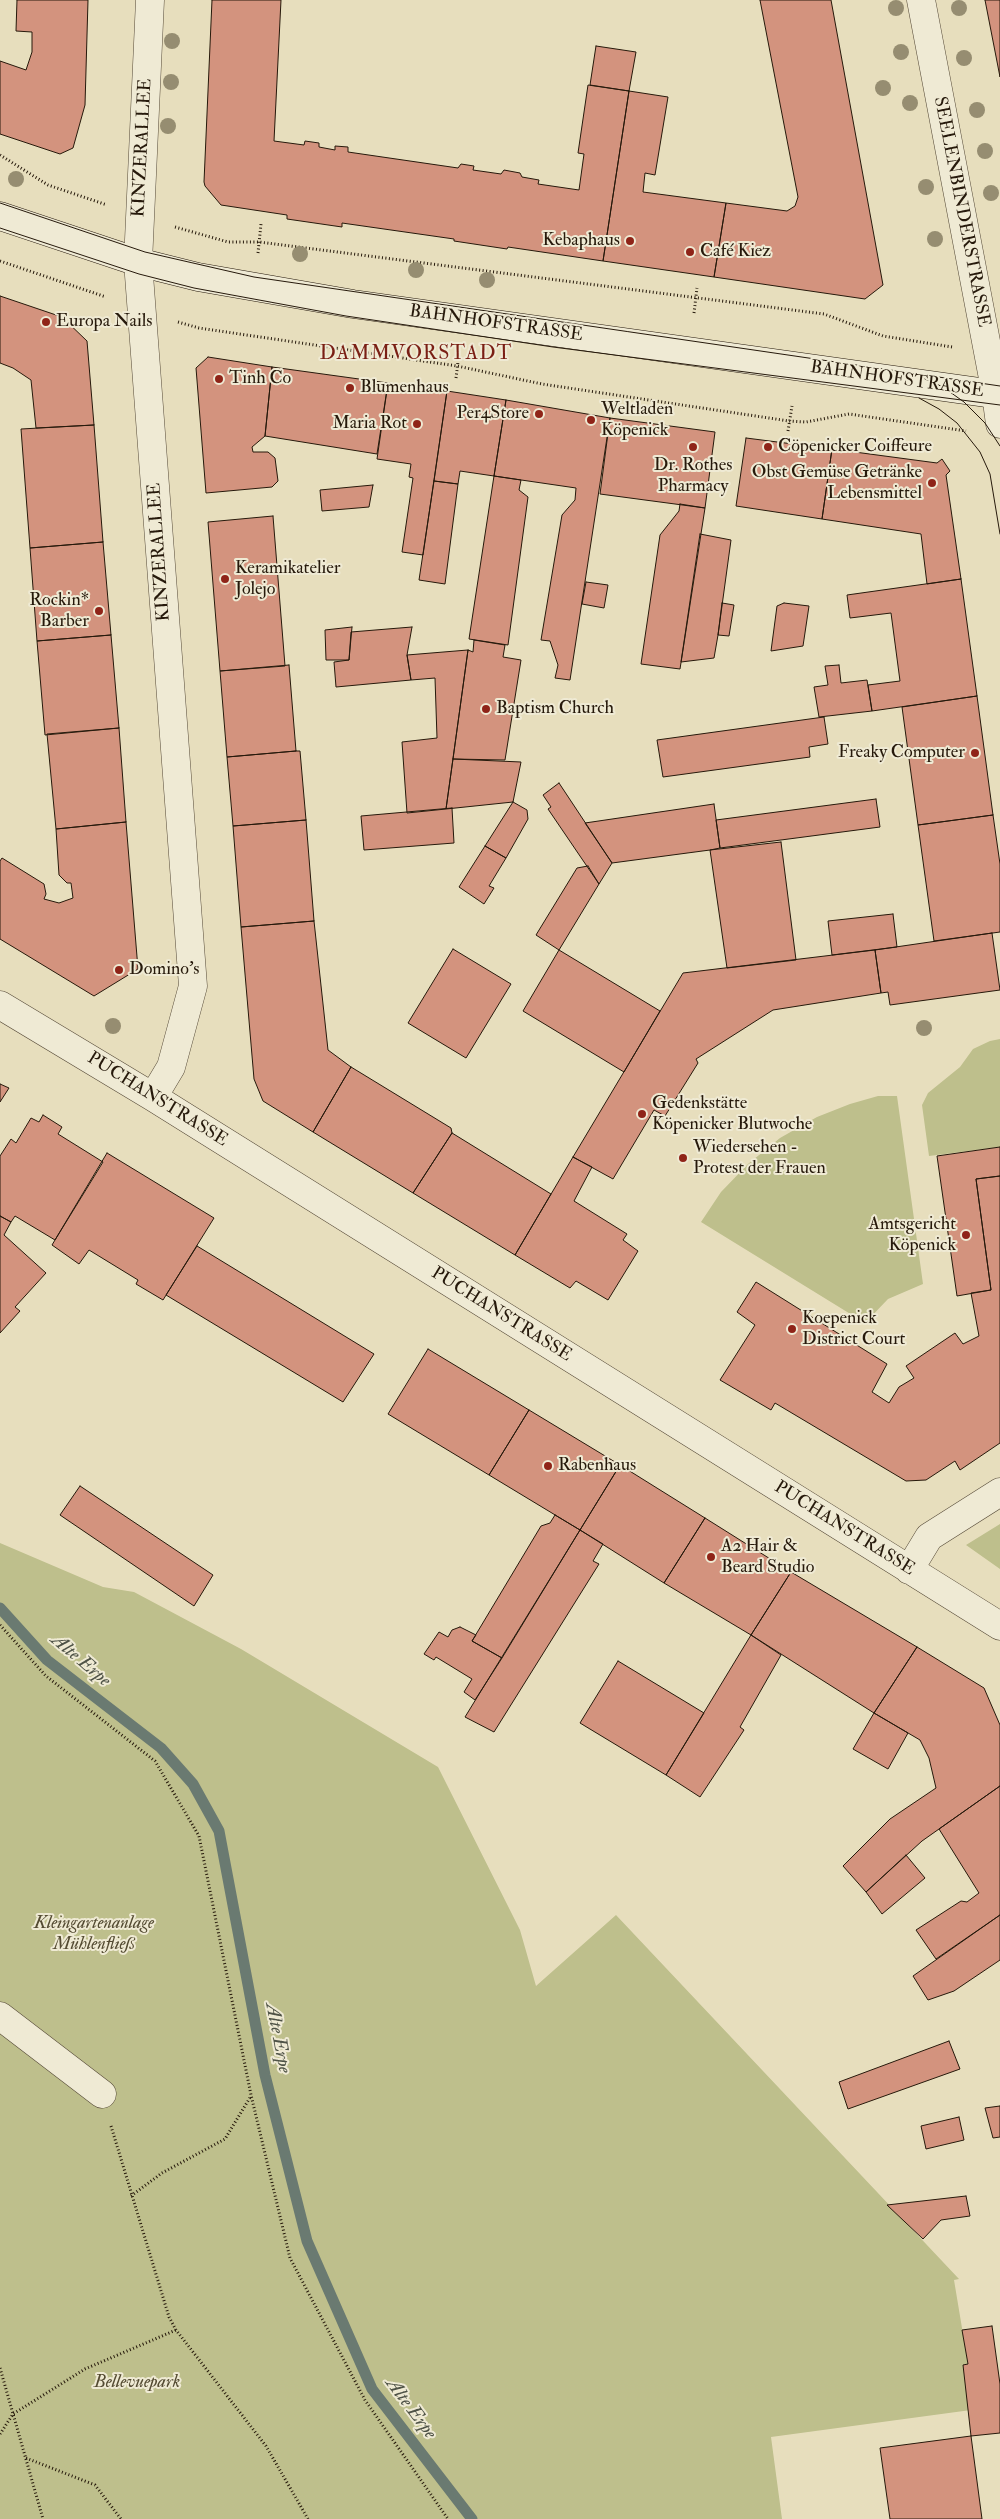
<!DOCTYPE html>
<html>
<head>
<meta charset="utf-8">
<style>
  body { margin:0 }
  canvas { display:block; background:#e7debd }
</style>
</head>
<body>
<canvas width="1000" height="2519"></canvas>
<script>
const c = document.querySelector('canvas').getContext('2d');
c.lineJoin = 'round';
function paint(path, color) {
  c.fillStyle = color;
  c.fill(path, 'evenodd');
}
function shape(rows) {
  const path = new Path2D();
  for (const r of rows) {
    path.moveTo(r[0], r[1]);
    for (let i = 2; i < r.length; i += 2) path.lineTo(r[i], r[i + 1]);
  }
  return path;
}
function strokePath(path, color, width, dash) {
  c.strokeStyle = color;
  c.lineWidth = width;
  c.lineCap = dash ? 'butt' : 'round';
  c.setLineDash(dash || []);
  c.stroke(path);
}
function write(font, color, halo, rows, align = 'center') {
  c.font = font + ' "IM FELL Double Pica",serif';
  c.lineWidth = 4;
  c.setLineDash([]);
  c.textBaseline = 'middle';
  c.strokeStyle = halo;
  c.fillStyle = color;
  for (const [text, x, y, turn = 0] of rows) {
    c.save();
    c.translate(x, y);
    c.rotate((+turn || 0) * Math.PI / 180);
    c.textAlign = isNaN(turn) ? turn : align;
    if (halo) c.strokeText(text, 0, 0);
    c.fillText(text, 0, 0);
    c.restore();
  }
}
paint(shape([
  [1000,1039,1000,1147,929,1156,922,1105,928,1093,960,1067,973,1049,990,1041],
  [878,1096,897,1096,923,1284,888,1299,865,1323,701,1222,721,1192,748,1164,780,1138,817,1117,850,1104],
  [1000,1524,1000,1569,966,1545],
  [0,1543,103,1587,134,1592,241,1649,438,1767,520,1930,536,1986,616,1915,959,2279,954,2280,968,2364,964,2365,971,2410,771,2437,782,2519,0,2519]
]), '#bebf8c');
strokePath(shape([
  [0,1608,47,1660,161,1748,193,1784,219,1831,265,2075,307,2241,372,2389,472,2519]
]), '#6a7a71', 11);
const building = shape([
  [17,0,88,0,85,105,73,148,60,154,0,134,0,61,26,70,32,52,32,32,16,31,17,0],
  [212,0,281,0,274,141,304,145,305,141,319,143,319,147,335,150,335,146,348,147,348,152,458,168,461,164,474,166,473,170,501,174,504,170,520,173,522,177,539,180,538,184,579,190,584,154,578,153,588,85,629,91,603,261,508,247,507,249,454,241,454,239,342,223,342,227,287,219,287,215,221,205,205,186,204,182,212,0],
  [760,0,831,0,883,285,865,299,714,277,726,203,787,211,795,206,798,197,760,0],
  [985,0,1000,0,1000,77,985,0],
  [596,46,636,52,629,91,590,85,596,46],
  [629,91,668,97,655,175,645,173,643,192,726,203,714,277,603,261,629,91],
  [0,296,62,317,87,341,94,425,36,428,31,380,13,368,0,363,0,296],
  [208,357,272,367,265,436,252,447,253,452,268,452,275,458,278,481,272,487,206,493,196,368,208,357],
  [272,367,388,383,377,454,265,436,272,367],
  [388,383,447,391,423,555,402,552,413,478,409,477,411,464,377,459,388,383],
  [447,391,506,400,494,476,460,471,458,484,434,481,447,391],
  [506,400,610,418,570,680,555,678,558,665,550,641,541,640,562,515,575,500,576,488,494,476,506,400],
  [610,418,715,432,705,508,600,494,610,418],
  [94,425,103,542,30,548,21,429,94,425],
  [746,438,832,449,822,519,736,506,746,438],
  [832,449,937,463,942,459,950,471,946,475,961,579,927,584,921,534,822,519,832,449],
  [494,476,521,480,519,490,528,497,508,645,469,639,494,476],
  [434,481,458,484,445,584,419,580,434,481],
  [373,485,369,507,322,511,320,490,373,485],
  [680,504,705,508,680,669,641,664,660,535,679,511,680,504],
  [273,516,285,666,220,671,208,522,273,516],
  [700,534,731,540,718,635,714,658,681,662,700,534],
  [103,542,111,635,37,641,30,548,103,542],
  [961,579,977,696,872,711,868,685,900,681,891,613,850,618,847,595,961,579],
  [586,582,608,585,604,608,582,604,586,582],
  [722,603,734,605,729,636,718,635,722,603],
  [784,603,809,606,803,646,771,651,777,606,784,603],
  [352,627,349,660,326,660,325,630,352,627],
  [412,627,407,655,411,680,336,687,334,662,349,660,351,632,412,627],
  [111,635,119,728,45,735,37,641,111,635],
  [474,640,505,645,503,657,521,660,505,760,453,759,468,650,473,652,474,640],
  [468,650,446,809,407,813,402,742,437,738,435,678,411,680,407,655,468,650],
  [289,665,296,751,227,757,220,671,289,665],
  [839,665,841,683,867,680,872,711,819,717,814,687,828,685,825,666,839,665],
  [977,696,993,815,918,825,902,707,977,696],
  [824,717,828,744,809,747,810,757,663,777,657,740,824,717],
  [119,728,126,822,56,829,47,734,119,728],
  [296,751,300,751,306,820,233,826,227,757,296,751],
  [453,759,521,762,513,802,446,809,453,759],
  [559,783,612,863,599,884,548,809,551,807,543,795,559,783],
  [876,799,880,827,720,848,716,820,876,799],
  [513,802,527,810,528,819,506,858,485,846,513,802],
  [714,804,720,848,710,850,612,863,585,823,714,804],
  [452,808,454,843,364,850,361,816,452,808],
  [993,815,1000,864,1000,932,934,941,918,825,993,815],
  [306,820,314,921,241,927,233,826,306,820],
  [126,822,138,969,94,996,0,939,0,861,2,858,44,884,46,894,44,899,59,903,73,898,71,883,67,883,59,875,56,829,126,822],
  [781,842,796,960,727,968,710,850,781,842],
  [485,846,506,858,489,886,494,888,484,904,459,887,485,846],
  [588,866,599,884,559,950,536,935,577,868,588,866],
  [893,914,897,947,832,955,828,921,893,914],
  [314,921,328,1050,351,1067,313,1132,263,1101,254,1079,241,927,314,921],
  [992,933,1000,990,890,1005,888,992,881,993,875,950,992,933],
  [453,949,511,984,466,1058,408,1023,453,949],
  [559,950,660,1011,624,1072,523,1011,559,950],
  [875,950,881,993,773,1010,696,1059,698,1063,665,1116,654,1110,613,1179,573,1157,683,973,875,950],
  [351,1067,451,1128,452,1133,413,1193,313,1132,351,1067],
  [0,1084,9,1088,0,1102,0,1084],
  [43,1115,62,1127,58,1134,103,1162,55,1240,15,1216,11,1222,0,1216,0,1156,11,1139,16,1143,31,1118,39,1122,43,1115],
  [452,1133,551,1194,515,1255,413,1193,452,1133],
  [1000,1147,1000,1176,976,1179,991,1290,957,1296,937,1156,1000,1147],
  [107,1153,214,1218,163,1300,136,1284,138,1280,89,1250,79,1264,52,1245,107,1153],
  [573,1157,592,1167,574,1201,627,1234,623,1240,638,1251,608,1300,576,1281,570,1288,515,1255,573,1157],
  [1000,1176,1000,1443,960,1470,955,1461,926,1480,906,1481,775,1403,771,1410,720,1380,755,1325,737,1312,756,1282,887,1364,872,1392,889,1403,899,1387,914,1378,906,1366,955,1333,963,1344,979,1336,971,1293,991,1290,976,1179,1000,1176],
  [0,1216,11,1222,4,1235,46,1273,15,1307,20,1311,0,1333,0,1216],
  [197,1246,374,1354,343,1402,166,1295,197,1246],
  [428,1349,529,1410,489,1475,388,1414,428,1349],
  [529,1410,620,1465,580,1530,489,1475,529,1410],
  [620,1465,705,1518,664,1583,580,1530,620,1465],
  [80,1486,213,1575,194,1606,60,1515,80,1486],
  [555,1515,580,1530,502,1658,472,1641,541,1526,550,1523,555,1515],
  [705,1518,791,1572,751,1635,664,1583,705,1518],
  [580,1530,603,1544,593,1561,599,1564,494,1732,465,1717,580,1530],
  [791,1572,917,1647,874,1713,751,1635,791,1572],
  [460,1627,476,1635,472,1641,502,1658,475,1700,464,1692,472,1679,436,1657,434,1660,424,1654,439,1632,448,1637,452,1630,460,1627],
  [751,1635,781,1655,740,1727,744,1730,700,1797,666,1775,751,1635],
  [917,1647,984,1688,1000,1725,1000,1786,922,1841,866,1892,843,1866,890,1819,936,1788,929,1758,920,1740,874,1713,917,1647],
  [618,1661,704,1713,666,1775,580,1723,618,1661],
  [874,1713,908,1733,888,1769,853,1749,874,1713],
  [1000,1786,1000,1915,936,1959,916,1930,961,1901,967,1902,979,1893,939,1829,1000,1786],
  [906,1855,925,1878,882,1914,866,1892,906,1855],
  [1000,1915,1000,1960,954,1991,928,2000,913,1976,1000,1915],
  [949,2041,960,2069,848,2109,839,2082,949,2041],
  [1000,2106,1000,2137,993,2138,985,2108,1000,2106],
  [959,2117,964,2140,926,2149,921,2126,959,2117],
  [966,2196,970,2216,941,2220,923,2239,887,2205,966,2196],
  [992,2326,1000,2384,1000,2433,971,2436,963,2365,968,2364,962,2330,992,2326],
  [971,2436,982,2519,890,2519,880,2448,971,2436]
]);
paint(building, '#d3937e');
strokePath(building, '#26190b', 1);
const minor = shape([
  [150,0,138,262,193,986,171,1067,153,1097],
  [921,0,996,394],
  [0,1005,153,1097,1000,1626],
  [909,1570,929,1537,1000,1492],
  [0,2016,102,2094]
]);
const tertiary = shape([
  [996,394,1000,424]
]);
const secondary = shape([
  [0,216,138,262,198,277,353,304,1000,395]
]);
strokePath(minor, '#564a38', 29);
strokePath(tertiary, '#564a38', 29);
strokePath(secondary, '#26190b', 29);
strokePath(shape([
  [0,155,48,185,107,205],
  [175,227,228,242,259,242,824,314,883,336,952,347],
  [258,253,261,224],
  [0,261,106,297],
  [694,313,697,288],
  [178,322,199,328,457,366,542,384,789,421,806,422,849,414,966,431],
  [456,378,459,354],
  [788,431,792,406],
  [0,1625,46,1676,155,1761,199,1836,251,2095,290,2258,365,2400,448,2519],
  [111,2126,169,2317,176,2330,266,2446,308,2519],
  [131,2196,162,2173,225,2139,251,2096],
  [0,2368,43,2519],
  [0,2434,13,2414,85,2369,176,2330],
  [26,2458,95,2485,121,2519]
]), '#26190b', 3, [1, 2.5]);
strokePath(minor, '#efead4', 28);
strokePath(tertiary, '#efead4', 28);
strokePath(secondary, '#efead4', 28);
strokePath(shape([
  [0,203,145,252,254,277,1000,386],
  [0,228,139,274,194,288,346,316,553,347,1000,405],
  [925,379,943,387,964,402,985,423,1000,446],
  [919,398,939,409,957,423,980,452,990,474,1000,534]
]), '#26190b', 1);
c.fillStyle = '#968d71';
for (const [x, y] of [
  [896,8],
  [959,8],
  [172,41],
  [901,52],
  [964,58],
  [171,82],
  [883,88],
  [910,103],
  [977,110],
  [168,126],
  [985,151],
  [16,179],
  [926,187],
  [991,193],
  [935,239],
  [300,254],
  [416,270],
  [487,280],
  [113,1026],
  [924,1028]
]) {
  c.beginPath();
  c.arc(x, y, 8, 0, 2 * Math.PI);
  c.fill();
}
for (const [x, y, r, color] of [
  [630,241,5,"#8f2418"],
  [690,252,5,"#8f2418"],
  [46,322,5,"#8f2418"],
  [219,379,5,"#8f2418"],
  [350,388,5,"#8f2418"],
  [539,414,5,"#8f2418"],
  [591,420,5,"#8f2418"],
  [417,424,5,"#8f2418"],
  [693,447,5,"#8f2418"],
  [768,447,5,"#8f2418"],
  [932,483,5,"#8f2418"],
  [225,579,5,"#8f2418"],
  [99,611,5,"#8f2418"],
  [486,709,5,"#8f2418"],
  [975,753,5,"#8f2418"],
  [119,970,5,"#8f2418"],
  [642,1114,5,"#8f2418"],
  [683,1158,5,"#8f2418"],
  [966,1235,5,"#8f2418"],
  [792,1329,5,"#8f2418"],
  [548,1466,5,"#8f2418"],
  [711,1557,5,"#8f2418"]
]) {
  const dot = new Path2D();
  dot.arc(x, y, r, 0, 2 * Math.PI);
  c.fillStyle = color;
  c.fill(dot);
  strokePath(dot, '#efead4', 2);
}
write('18px', '#26190b', '#efead4', [
  ["KINZERALLEE",143,148,-87],
  ["SEELENBINDERSTRASSE",961,212,79],
  ["BAHNHOFSTRASSE",496,324,8],
  ["BAHNHOFSTRASSE",897,380,8],
  ["KINZERALLEE",160,552,-94],
  ["PUCHANSTRASSE",157,1100,32],
  ["PUCHANSTRASSE",501,1315,32],
  ["PUCHANSTRASSE",844,1529,32]
]);
write('18px', '#26190b', '#efead4', [
  ["Kebaphaus",620,241,"right"],
  ["Café Kiez",700,252],
  ["Europa Nails",56,322],
  ["Tinh Co",229,379],
  ["Blumenhaus",360,388],
  ["Weltladen",601,410],
  ["Köpenick",601,431],
  ["Per4Store",529,414,"right"],
  ["Maria Rot",407,424,"right"],
  ["Cöpenicker Coiffeure",778,447],
  ["Dr. Rothes",693,466,"center"],
  ["Pharmacy",693,487,"center"],
  ["Obst Gemüse Getränke",922,473,"right"],
  ["Lebensmittel",922,494,"right"],
  ["Keramikatelier",235,569],
  ["Jolejo",235,590],
  ["Rockin*",89,601,"right"],
  ["Barber",89,622,"right"],
  ["Baptism Church",496,709],
  ["Freaky Computer",965,753,"right"],
  ["Domino's",129,970],
  ["Gedenkstätte",652,1104],
  ["Köpenicker Blutwoche",652,1125],
  ["Wiedersehen -",693,1148],
  ["Protest der Frauen",693,1169],
  ["Amtsgericht",956,1225,"right"],
  ["Köpenick",956,1246,"right"],
  ["Koepenick",802,1319],
  ["District Court",802,1340],
  ["Rabenhaus",558,1466],
  ["A2 Hair &",721,1547],
  ["Beard Studio",721,1568]
], 'left');
write('italic 18px', '#544b32', '#efead4', [
  ["Kleingartenanlage",94,1924],
  ["Mühlenfließ",94,1945],
  ["Bellevuepark",137,2383]
]);
write('italic 19px', '#4e5246', '#efead4', [
  ["Alte Erpe",80,1661,40],
  ["Alte Erpe",277,2038,79],
  ["Alte Erpe",410,2409,53]
]);
c.letterSpacing = '1px';
write('20px', '#7a1f14', '#efead4', [
  ["DAMMVORSTADT",416,355]
]);
c.letterSpacing = '0px';
</script>
</body>
</html>
